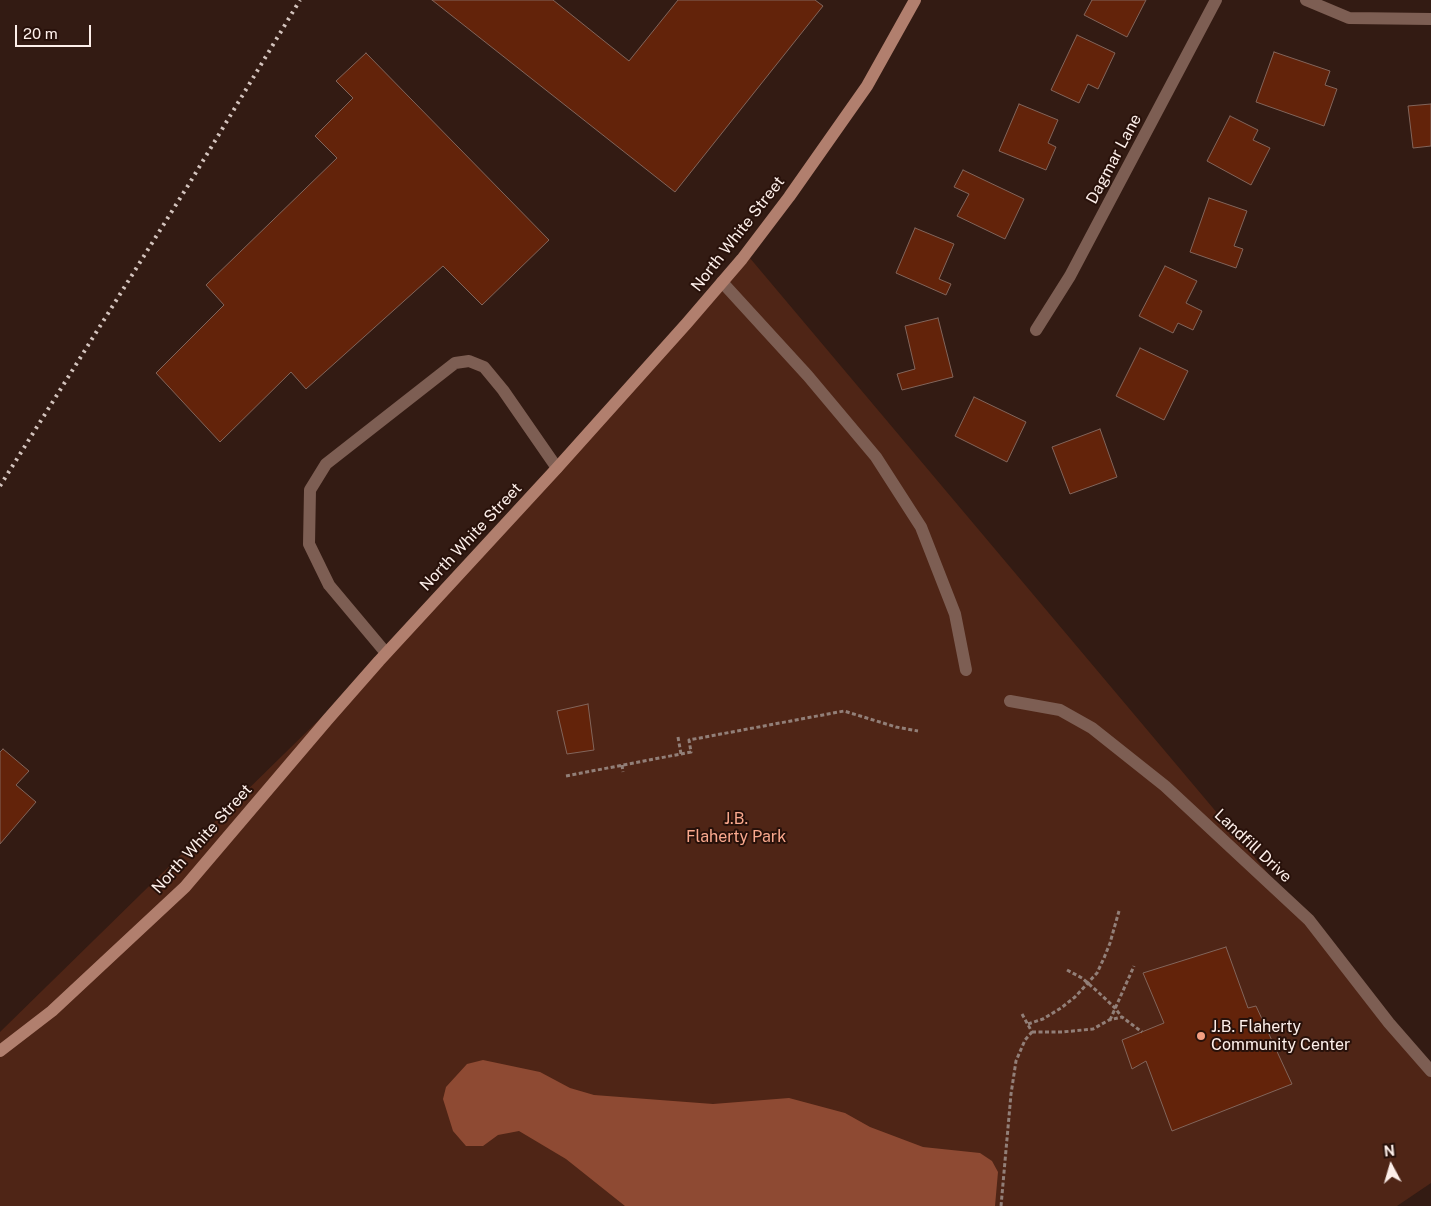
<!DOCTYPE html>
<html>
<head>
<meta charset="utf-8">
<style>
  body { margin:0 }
  #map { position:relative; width:1431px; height:1206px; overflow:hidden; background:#331b13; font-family:"Public Sans",sans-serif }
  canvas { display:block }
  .north { position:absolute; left:1366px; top:1141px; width:50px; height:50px; -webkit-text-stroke:4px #28110a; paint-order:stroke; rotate:354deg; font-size:14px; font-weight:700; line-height:20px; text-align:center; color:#fdefea }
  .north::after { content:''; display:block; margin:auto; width:18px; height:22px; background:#fdefea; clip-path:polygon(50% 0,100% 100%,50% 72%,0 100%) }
  .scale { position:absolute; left:15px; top:25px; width:76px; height:22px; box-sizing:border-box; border:2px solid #fdefea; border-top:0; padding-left:6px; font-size:15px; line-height:18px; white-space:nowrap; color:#fdefea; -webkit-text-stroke:4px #28110a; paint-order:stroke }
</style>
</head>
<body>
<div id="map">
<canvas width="1431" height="1206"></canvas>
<div class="north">N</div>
<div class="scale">20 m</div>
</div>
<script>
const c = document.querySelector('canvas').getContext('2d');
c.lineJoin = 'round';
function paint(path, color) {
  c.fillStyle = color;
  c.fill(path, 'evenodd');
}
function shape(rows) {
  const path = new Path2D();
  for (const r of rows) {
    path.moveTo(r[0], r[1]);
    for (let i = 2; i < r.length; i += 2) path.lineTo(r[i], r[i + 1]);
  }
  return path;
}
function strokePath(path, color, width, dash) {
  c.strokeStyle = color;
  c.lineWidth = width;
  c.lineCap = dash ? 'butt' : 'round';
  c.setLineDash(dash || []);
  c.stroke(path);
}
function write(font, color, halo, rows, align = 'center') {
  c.font = font + ' "Public Sans",sans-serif';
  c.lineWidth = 4;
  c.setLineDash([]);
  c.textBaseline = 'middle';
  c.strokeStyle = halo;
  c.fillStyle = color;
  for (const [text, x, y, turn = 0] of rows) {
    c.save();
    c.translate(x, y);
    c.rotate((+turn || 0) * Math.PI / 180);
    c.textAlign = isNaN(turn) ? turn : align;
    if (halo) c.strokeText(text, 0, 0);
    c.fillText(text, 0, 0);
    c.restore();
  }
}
paint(shape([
  [744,251,1431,1067,1431,1183,1397,1206,0,1206,0,1032,379,661]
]), '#4f2516');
paint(shape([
  [483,1060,540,1072,570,1088,594,1095,713,1104,789,1098,845,1113,870,1127,923,1147,980,1153,992,1161,998,1172,995,1206,625,1206,566,1159,519,1131,498,1135,483,1146,466,1146,453,1131,443,1099,446,1087,467,1064]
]), '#8e4a33');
const building = shape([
  [432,0,553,0,629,61,678,0,815,0,823,6,675,192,432,0],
  [1092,0,1146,0,1127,37,1084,15,1092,0],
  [1077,35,1115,53,1098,89,1088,84,1079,103,1051,90,1077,35],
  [1274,52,1330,71,1325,85,1337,89,1324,126,1256,102,1274,52],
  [366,53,549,240,482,305,443,266,306,389,291,372,220,442,156,373,224,305,206,285,337,158,315,136,353,98,336,81,366,53],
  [1019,104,1058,120,1048,143,1056,147,1046,170,999,151,1019,104],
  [1431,104,1431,146,1413,148,1408,106,1431,104],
  [1230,116,1258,130,1253,140,1270,148,1251,185,1207,161,1230,116],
  [963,170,1024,199,1005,239,957,216,969,194,954,187,963,170],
  [1209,198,1247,211,1234,246,1243,249,1236,268,1190,252,1209,198],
  [915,228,954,244,939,279,951,284,946,295,896,273,915,228],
  [1165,266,1197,281,1186,303,1202,311,1193,330,1178,323,1173,333,1139,316,1165,266],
  [938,318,953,377,902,390,897,374,915,369,905,326,938,318],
  [1140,348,1188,371,1164,420,1116,396,1140,348],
  [974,397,1026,422,1007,462,955,436,974,397],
  [1100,429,1117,477,1070,494,1052,447,1100,429],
  [588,704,594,750,567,754,557,711,588,704],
  [3,749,29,771,16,785,36,802,0,844,0,752,3,749],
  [1226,947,1248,1008,1256,1006,1292,1084,1172,1131,1146,1061,1132,1069,1122,1040,1164,1023,1143,973,1226,947]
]);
paint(building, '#63230a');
strokePath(building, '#82655b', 1);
strokePath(shape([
  [678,737,681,754],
  [622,765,623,772],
  [566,776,691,752,689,740,844,711,896,727,918,731],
  [1067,970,1082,978,1097,991,1115,1008,1121,1016],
  [1022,1014,1032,1032],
  [1110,1020,1134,966],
  [1028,1024,1043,1019,1061,1008,1075,997,1097,973,1104,958,1110,943,1119,911],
  [1032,1032,1062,1032,1093,1029,1109,1020,1122,1017,1142,1032],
  [1001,1206,1011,1094,1016,1061,1025,1040,1032,1032]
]), '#927f78', 3, [4, 2.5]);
strokePath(shape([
  [722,282,808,376,876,457,921,527,955,614,966,670],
  [386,653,329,585,309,544,310,490,326,464,455,363,469,361,484,367,503,390,557,468]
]), '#7d5e53', 12);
strokePath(shape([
  [1306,0,1349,18,1431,19],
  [1036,330,1070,276,1216,0],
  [1010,701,1060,710,1092,728,1165,786,1309,920,1389,1023,1431,1071]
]), '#7d5e53', 12);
strokePath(shape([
  [0,1051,52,1011,185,887,328,719,379,661,557,468,687,323,742,259,789,197,867,86,915,0]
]), '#b17f6e', 12);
strokePath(shape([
  [0,486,189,184,300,0]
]), '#d4c4be', 4, [2.5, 5]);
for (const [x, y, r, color] of [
  [1201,1036,5,"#f39f83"]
]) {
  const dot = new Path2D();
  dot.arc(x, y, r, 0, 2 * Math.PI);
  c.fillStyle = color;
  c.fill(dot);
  strokePath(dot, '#28110a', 2);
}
write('16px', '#fdefea', '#28110a', [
  ["Dagmar Lane",1114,159,-62],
  ["North White Street",738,234,-52],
  ["North White Street",471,537,-47],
  ["North White Street",202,839,-48],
  ["Landfill Drive",1253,846,43]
]);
write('16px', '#faa98e', '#28110a', [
  ["J.B.",736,819],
  ["Flaherty Park",736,837]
]);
write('16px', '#fdefea', '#28110a', [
  ["J.B. Flaherty",1211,1027],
  ["Community Center",1211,1045]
], 'left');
</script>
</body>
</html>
